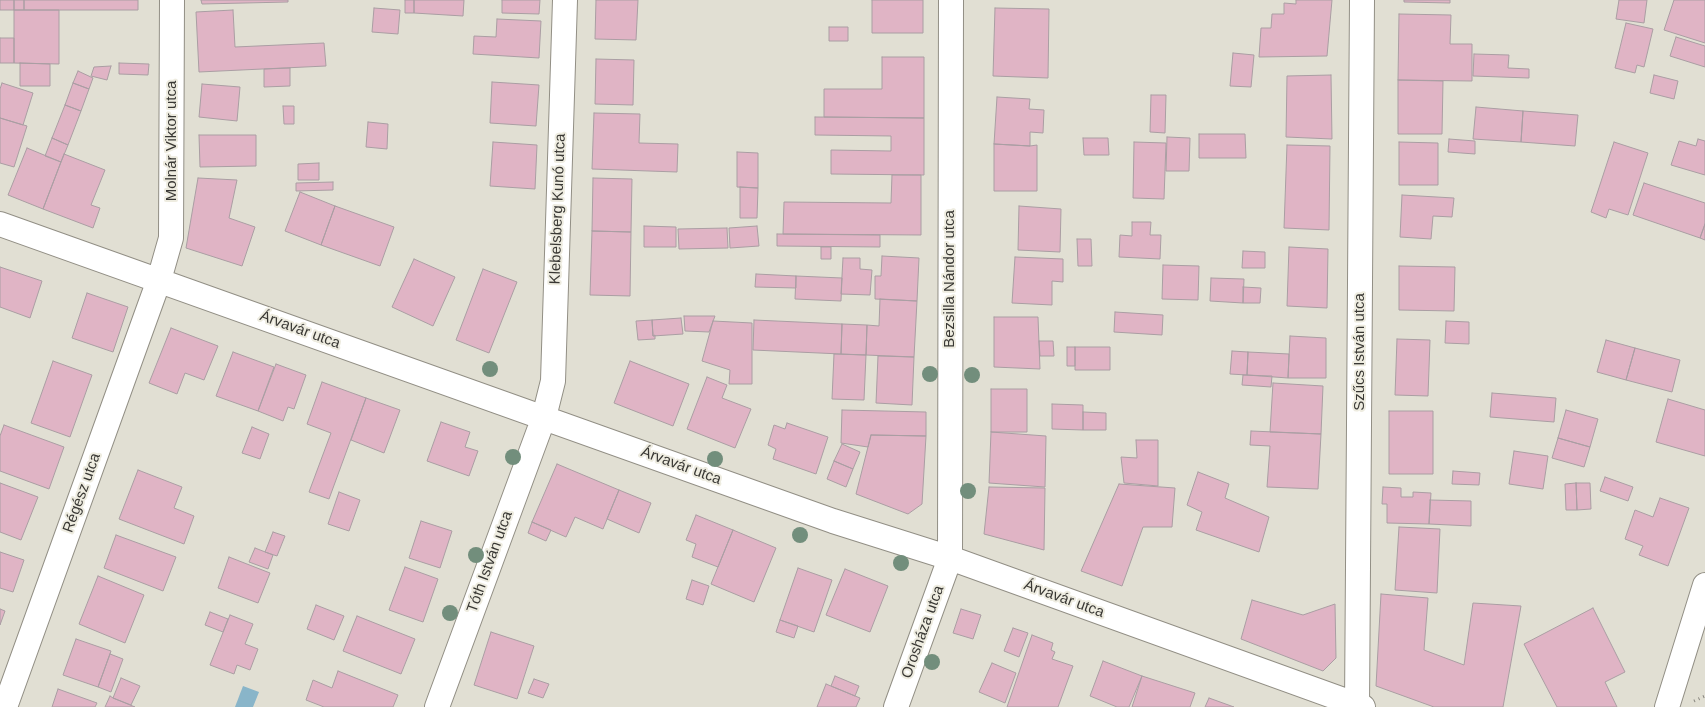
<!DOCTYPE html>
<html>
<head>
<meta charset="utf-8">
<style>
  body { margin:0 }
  canvas { display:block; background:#e1dfd3 }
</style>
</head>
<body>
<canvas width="1705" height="707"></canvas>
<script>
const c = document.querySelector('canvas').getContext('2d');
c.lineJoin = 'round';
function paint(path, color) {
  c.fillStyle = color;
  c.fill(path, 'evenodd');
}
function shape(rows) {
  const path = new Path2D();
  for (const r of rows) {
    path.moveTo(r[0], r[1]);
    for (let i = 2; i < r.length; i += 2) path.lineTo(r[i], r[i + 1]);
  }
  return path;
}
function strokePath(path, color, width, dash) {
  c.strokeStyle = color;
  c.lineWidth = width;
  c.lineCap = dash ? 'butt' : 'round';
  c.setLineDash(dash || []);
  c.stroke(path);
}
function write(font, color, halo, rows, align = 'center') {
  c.font = font + ' Helvetica,sans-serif';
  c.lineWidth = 4;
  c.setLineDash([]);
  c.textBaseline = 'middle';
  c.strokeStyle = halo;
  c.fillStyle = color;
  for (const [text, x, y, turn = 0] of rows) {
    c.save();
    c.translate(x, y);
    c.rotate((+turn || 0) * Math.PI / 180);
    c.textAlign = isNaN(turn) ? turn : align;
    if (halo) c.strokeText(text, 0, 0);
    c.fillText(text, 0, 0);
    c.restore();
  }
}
paint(shape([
  [243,686,259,692,253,707,235,707]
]), '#89b5c9');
const building = shape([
  [0,0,14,0,14,10,0,10,0,0],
  [14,0,24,0,24,10,14,10,14,0],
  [24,0,138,0,138,10,24,10,24,0],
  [201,0,288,0,288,2,202,4,201,0],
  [405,0,414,0,414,13,405,13,405,0],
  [414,0,464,0,463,16,414,13,414,0],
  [502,0,540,0,539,14,502,13,502,0],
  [596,0,638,0,636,40,595,39,596,0],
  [872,0,923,0,923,33,872,33,872,0],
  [1296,0,1332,0,1327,56,1259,57,1261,28,1271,28,1272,14,1284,14,1284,3,1296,4,1296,0],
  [1404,0,1450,0,1450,3,1404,2,1404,0],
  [1619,0,1647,0,1644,23,1616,19,1619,0],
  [1674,0,1705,0,1705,43,1664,30,1674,0],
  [374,8,400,10,398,34,372,32,374,8],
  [995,8,1049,9,1048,78,993,76,995,8],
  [14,10,59,10,59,64,14,63,14,10],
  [233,10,235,47,324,43,326,66,199,72,196,12,233,10],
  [1399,14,1451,15,1450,44,1472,44,1472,81,1398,80,1399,14],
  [497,19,541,21,539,58,473,54,474,36,496,37,497,19],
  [1626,23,1653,29,1644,67,1637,65,1635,73,1615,68,1626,23],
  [829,27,848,27,848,41,829,41,829,27],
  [1676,37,1705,46,1705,67,1670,56,1676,37],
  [0,38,14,38,14,63,0,63,0,38],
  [1233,53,1254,55,1251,87,1230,86,1233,53],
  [1474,54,1509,55,1508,68,1529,69,1529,78,1473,76,1474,54],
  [882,57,924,57,924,118,824,117,824,89,882,89,882,57],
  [596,59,634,60,633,105,595,104,596,59],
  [20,63,50,64,50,86,20,86,20,63],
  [119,63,149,64,148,75,119,74,119,63],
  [111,66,107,80,91,76,94,67,111,66],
  [290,68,290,86,264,87,264,69,290,68],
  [78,71,93,78,89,89,73,83,78,71],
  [1331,75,1332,139,1286,137,1287,76,1331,75],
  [1654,75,1678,81,1674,99,1650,93,1654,75],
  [1398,80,1443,81,1442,134,1398,134,1398,80],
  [492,82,539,85,536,126,490,123,492,82],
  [2,83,33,93,23,125,0,118,0,89,2,83],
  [73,83,89,89,81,111,65,105,73,83],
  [202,84,240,87,237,121,199,117,202,84],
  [1151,95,1166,95,1165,133,1150,132,1151,95],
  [997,97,1030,99,1029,109,1044,110,1043,133,1030,132,1030,146,994,144,997,97],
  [65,105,81,111,68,145,52,138,65,105],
  [283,106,294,106,294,124,284,124,283,106],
  [1476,107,1523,111,1521,142,1473,139,1476,107],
  [1523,111,1578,115,1575,146,1521,142,1523,111],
  [594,113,640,114,639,143,678,144,677,172,592,169,594,113],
  [815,117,924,118,924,175,831,174,831,150,891,151,891,136,815,135,815,117],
  [0,118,27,126,14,167,0,163,0,118],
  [368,122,388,124,387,149,366,147,368,122],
  [1199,134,1245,134,1246,158,1199,158,1199,134],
  [199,135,256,135,256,166,200,167,199,135],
  [1167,137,1190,138,1189,171,1166,171,1167,137],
  [52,138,68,145,61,162,45,156,52,138],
  [1083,138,1108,138,1109,155,1084,155,1083,138],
  [1449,139,1475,141,1475,154,1448,152,1449,139],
  [1698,139,1705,141,1705,175,1671,165,1679,141,1696,146,1698,139],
  [493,142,537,145,535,189,490,186,493,142],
  [1134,142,1166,143,1164,199,1133,198,1134,142],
  [1399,142,1438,143,1438,185,1399,185,1399,142],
  [1614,142,1648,153,1628,215,1609,209,1606,218,1591,212,1614,142],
  [994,144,1030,146,1037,145,1037,191,994,191,994,144],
  [1287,145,1330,146,1329,230,1284,228,1287,145],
  [27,148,61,162,43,209,8,195,27,148],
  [737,152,758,153,758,188,737,187,737,152],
  [64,154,105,170,91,205,100,208,93,228,43,209,64,154],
  [319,163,319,180,298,180,298,164,319,163],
  [892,175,921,175,921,235,783,234,784,202,891,203,892,175],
  [198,178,237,180,229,218,255,227,242,266,186,248,198,178],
  [593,178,632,179,631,232,592,231,593,178],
  [333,182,333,190,296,191,296,183,333,182],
  [1644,183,1705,203,1705,224,1700,238,1633,215,1644,183],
  [740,187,758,188,757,218,740,218,740,187],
  [300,192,335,206,321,245,285,231,300,192],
  [1402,195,1454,198,1452,217,1433,216,1431,239,1400,237,1402,195],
  [335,206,394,227,380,266,321,245,335,206],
  [1019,206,1061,209,1060,252,1018,250,1019,206],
  [1132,222,1151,222,1150,235,1161,235,1160,259,1119,257,1120,235,1132,236,1132,222],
  [1705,224,1705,240,1700,238,1705,224],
  [644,226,676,227,676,247,644,247,644,226],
  [757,226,759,246,730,248,729,228,757,226],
  [727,228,728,248,679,249,678,229,727,228],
  [592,231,631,232,630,296,590,295,592,231],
  [777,234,880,235,880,247,777,246,777,234],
  [1077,239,1091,239,1092,266,1078,266,1077,239],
  [821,247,831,247,831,259,821,259,821,247],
  [1289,247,1328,249,1327,308,1287,306,1289,247],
  [1243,251,1265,252,1265,268,1242,268,1243,251],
  [882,256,919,258,917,301,875,299,875,276,881,276,882,256],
  [1015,257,1063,259,1063,282,1052,281,1052,305,1012,303,1015,257],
  [843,258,860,258,860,269,872,270,870,295,841,294,843,258],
  [414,259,455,277,433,326,392,307,414,259],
  [1163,265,1199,266,1198,300,1162,299,1163,265],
  [1399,266,1455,267,1454,311,1399,310,1399,266],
  [0,267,42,281,30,318,0,307,0,267],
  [483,269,517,282,489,353,456,340,483,269],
  [756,274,796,276,796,288,755,287,756,274],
  [796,276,842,278,841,301,795,299,796,276],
  [1211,278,1244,279,1243,303,1210,301,1211,278],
  [1243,287,1261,288,1260,303,1243,303,1243,287],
  [87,293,128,307,113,352,72,338,87,293],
  [880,299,917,301,914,357,866,355,867,325,879,326,880,299],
  [1115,312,1163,315,1162,335,1114,332,1115,312],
  [684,316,715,316,709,332,685,331,684,316],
  [994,317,1038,317,1040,369,994,367,994,317],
  [681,318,683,334,653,336,652,320,681,318],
  [652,320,653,336,655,335,655,339,638,340,636,321,652,320],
  [754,320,842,324,841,354,753,350,754,320],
  [713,321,752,323,752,384,729,384,730,370,702,361,713,321],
  [1446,321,1469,322,1469,344,1445,343,1446,321],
  [842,324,867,325,866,355,841,354,842,324],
  [171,328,218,346,204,380,185,373,177,394,149,383,171,328],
  [1290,336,1326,338,1326,378,1288,378,1290,336],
  [1397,339,1430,340,1428,396,1395,395,1397,339],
  [1606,340,1635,348,1626,380,1597,372,1606,340],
  [1039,341,1053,341,1054,356,1040,356,1039,341],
  [1067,347,1075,347,1075,366,1067,366,1067,347],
  [1075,347,1110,347,1110,370,1075,370,1075,347],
  [1635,348,1680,360,1672,392,1626,380,1635,348],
  [1232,351,1248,352,1247,375,1230,374,1232,351],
  [233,352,274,367,258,411,216,396,233,352],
  [1248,352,1289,354,1288,378,1247,375,1248,352],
  [834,354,866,355,864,400,832,399,834,354],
  [878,356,914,357,912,405,876,403,878,356],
  [53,361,92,375,70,437,31,423,53,361],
  [630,361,689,384,673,426,614,403,630,361],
  [276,364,306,375,294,409,288,407,283,421,258,411,276,364],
  [1243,375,1272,376,1271,387,1242,385,1243,375],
  [707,377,727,385,722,398,751,409,735,448,687,429,707,377],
  [322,382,366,398,329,499,309,492,331,433,307,424,322,382],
  [1273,383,1323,386,1321,434,1270,432,1273,383],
  [991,389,1027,389,1027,432,991,432,991,389],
  [1492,393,1556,398,1554,422,1490,417,1492,393],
  [366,398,400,410,384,453,351,440,366,398],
  [1668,399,1705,410,1705,456,1656,442,1668,399],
  [1052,404,1083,405,1083,430,1052,429,1052,404],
  [842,410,926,412,926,436,871,435,868,447,841,443,842,410],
  [1566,410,1598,419,1590,447,1558,438,1566,410],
  [1389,411,1433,411,1433,474,1389,474,1389,411],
  [1083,412,1106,413,1106,430,1083,430,1083,412],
  [441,422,470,432,465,447,478,451,469,476,427,461,441,422],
  [787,423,828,437,816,474,773,459,776,449,768,445,774,425,785,429,787,423],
  [4,425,64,447,49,489,0,471,0,436,4,425],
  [252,427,269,434,260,459,242,453,252,427],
  [1251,431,1321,434,1318,489,1267,487,1270,446,1250,445,1251,431],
  [991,432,1046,436,1045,487,989,483,991,432],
  [871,435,926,436,922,504,908,514,856,494,871,435],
  [1558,438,1590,447,1584,467,1552,458,1558,438],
  [1136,440,1158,440,1158,486,1124,483,1121,457,1137,458,1136,440],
  [842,444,860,452,853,469,834,461,842,444],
  [1514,451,1548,456,1543,489,1509,484,1514,451],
  [834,461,853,469,846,487,827,479,834,461],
  [557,464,619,490,603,529,575,517,566,537,532,522,557,464],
  [138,470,182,487,174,508,194,516,184,544,119,519,138,470],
  [1453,471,1480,473,1479,485,1452,484,1453,471],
  [1198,472,1229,484,1225,498,1269,517,1259,552,1196,530,1202,512,1187,505,1198,472],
  [1605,477,1633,487,1628,501,1600,491,1605,477],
  [0,483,38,497,21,540,0,532,0,483],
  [1576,483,1577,510,1566,510,1565,484,1576,483],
  [1576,483,1590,483,1591,509,1577,510,1576,483],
  [1119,484,1175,488,1172,527,1143,527,1122,586,1081,571,1119,484],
  [989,487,1045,488,1044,550,984,534,989,487],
  [1383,487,1401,488,1401,497,1413,497,1413,492,1431,493,1429,524,1387,523,1387,504,1382,504,1383,487],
  [619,490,651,503,639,533,607,519,619,490],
  [339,492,360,500,349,531,328,524,339,492],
  [1660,498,1689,508,1668,566,1639,555,1643,546,1625,539,1635,510,1653,517,1660,498],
  [1430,500,1471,501,1471,526,1429,524,1430,500],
  [696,515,733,530,718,567,692,557,696,544,686,540,696,515],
  [421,521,452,531,440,568,409,558,421,521],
  [532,522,551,530,546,541,528,533,532,522],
  [1399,527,1440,529,1437,593,1395,590,1399,527],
  [733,530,776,548,754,602,711,584,733,530],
  [273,532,285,536,277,556,265,552,273,532],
  [116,535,176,557,163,591,104,568,116,535],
  [255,548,273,555,268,569,249,562,255,548],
  [0,552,24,560,13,592,0,588,0,552],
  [229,557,270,573,258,603,218,588,229,557],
  [405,567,438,579,423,622,389,610,405,567],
  [798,568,832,580,814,632,780,620,798,568],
  [845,569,888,586,870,632,826,615,845,569],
  [98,576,144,595,125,643,79,624,98,576],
  [692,580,709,586,703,605,686,599,692,580],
  [1381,594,1428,598,1424,650,1464,665,1473,603,1521,606,1503,707,1434,707,1376,686,1381,594],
  [1252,600,1303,615,1335,604,1336,658,1323,671,1241,639,1252,600],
  [316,605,344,616,334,640,307,629,316,605],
  [1593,608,1625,672,1605,682,1617,707,1557,707,1524,644,1593,608],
  [0,609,5,611,0,625,0,609],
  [961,609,981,615,973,639,953,633,961,609],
  [210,612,228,619,223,632,205,625,210,612],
  [230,615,253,624,245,644,258,649,250,670,237,665,234,674,210,665,230,615],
  [357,616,415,639,401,674,343,651,357,616],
  [780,620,798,626,794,638,776,632,780,620],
  [1013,628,1028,633,1019,657,1004,651,1013,628],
  [491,632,534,646,517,699,474,685,491,632],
  [1032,635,1053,643,1051,650,1055,652,1052,659,1073,666,1058,707,1007,707,1032,635],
  [76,639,111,651,98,687,63,675,76,639],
  [110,654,123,659,111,692,98,687,110,654],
  [1103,661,1142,676,1129,707,1117,707,1090,696,1103,661],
  [992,663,1016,673,1005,703,979,692,992,663],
  [338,671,398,695,393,707,324,707,306,700,313,680,332,688,338,671],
  [835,676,859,686,855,696,831,686,835,676],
  [1142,676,1195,693,1190,707,1132,707,1142,676],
  [121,678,140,686,131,705,113,698,121,678],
  [534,679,549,684,543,698,528,693,534,679],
  [826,684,860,698,856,707,817,707,826,684],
  [58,689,97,703,95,707,52,707,58,689],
  [110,696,113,698,135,707,105,707,110,696],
  [1209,698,1234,707,1205,707,1209,698]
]);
paint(building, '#e0b4c5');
strokePath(building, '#aa9ea3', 1);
const minor = shape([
  [0,224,833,521,950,558,1363,707],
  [5,707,159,280,171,238,172,0],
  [437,707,544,417,553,381,565,0],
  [896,707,950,558,951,0],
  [1357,707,1362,0],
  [1667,707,1705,585]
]);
strokePath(minor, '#928f85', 26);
strokePath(shape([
  [1694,701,1705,696]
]), '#87857e', 3, [1, 4]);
strokePath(minor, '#fff', 24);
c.fillStyle = '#728e7c';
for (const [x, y] of [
  [490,369],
  [930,374],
  [972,375],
  [513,457],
  [715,459],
  [968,491],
  [800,535],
  [476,555],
  [901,563],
  [450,613],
  [932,662]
]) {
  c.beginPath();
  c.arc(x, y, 8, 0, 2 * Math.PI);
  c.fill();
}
write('15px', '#393834', '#eeece0', [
  ["Molnár Viktor utca",172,141,-90],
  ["Klebelsberg Kunó utca",558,209,-88],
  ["Bezsilla Nándor utca",950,279,-90],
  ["Árvavár utca",300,330,20],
  ["Szűcs István utca",1360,352,-90],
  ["Árvavár utca",681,466,20],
  ["Régész utca",82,493,-70],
  ["Tóth István utca",490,562,-70],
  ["Árvavár utca",1064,599,20],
  ["Orosháza utca",923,632,-70]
]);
</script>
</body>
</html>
